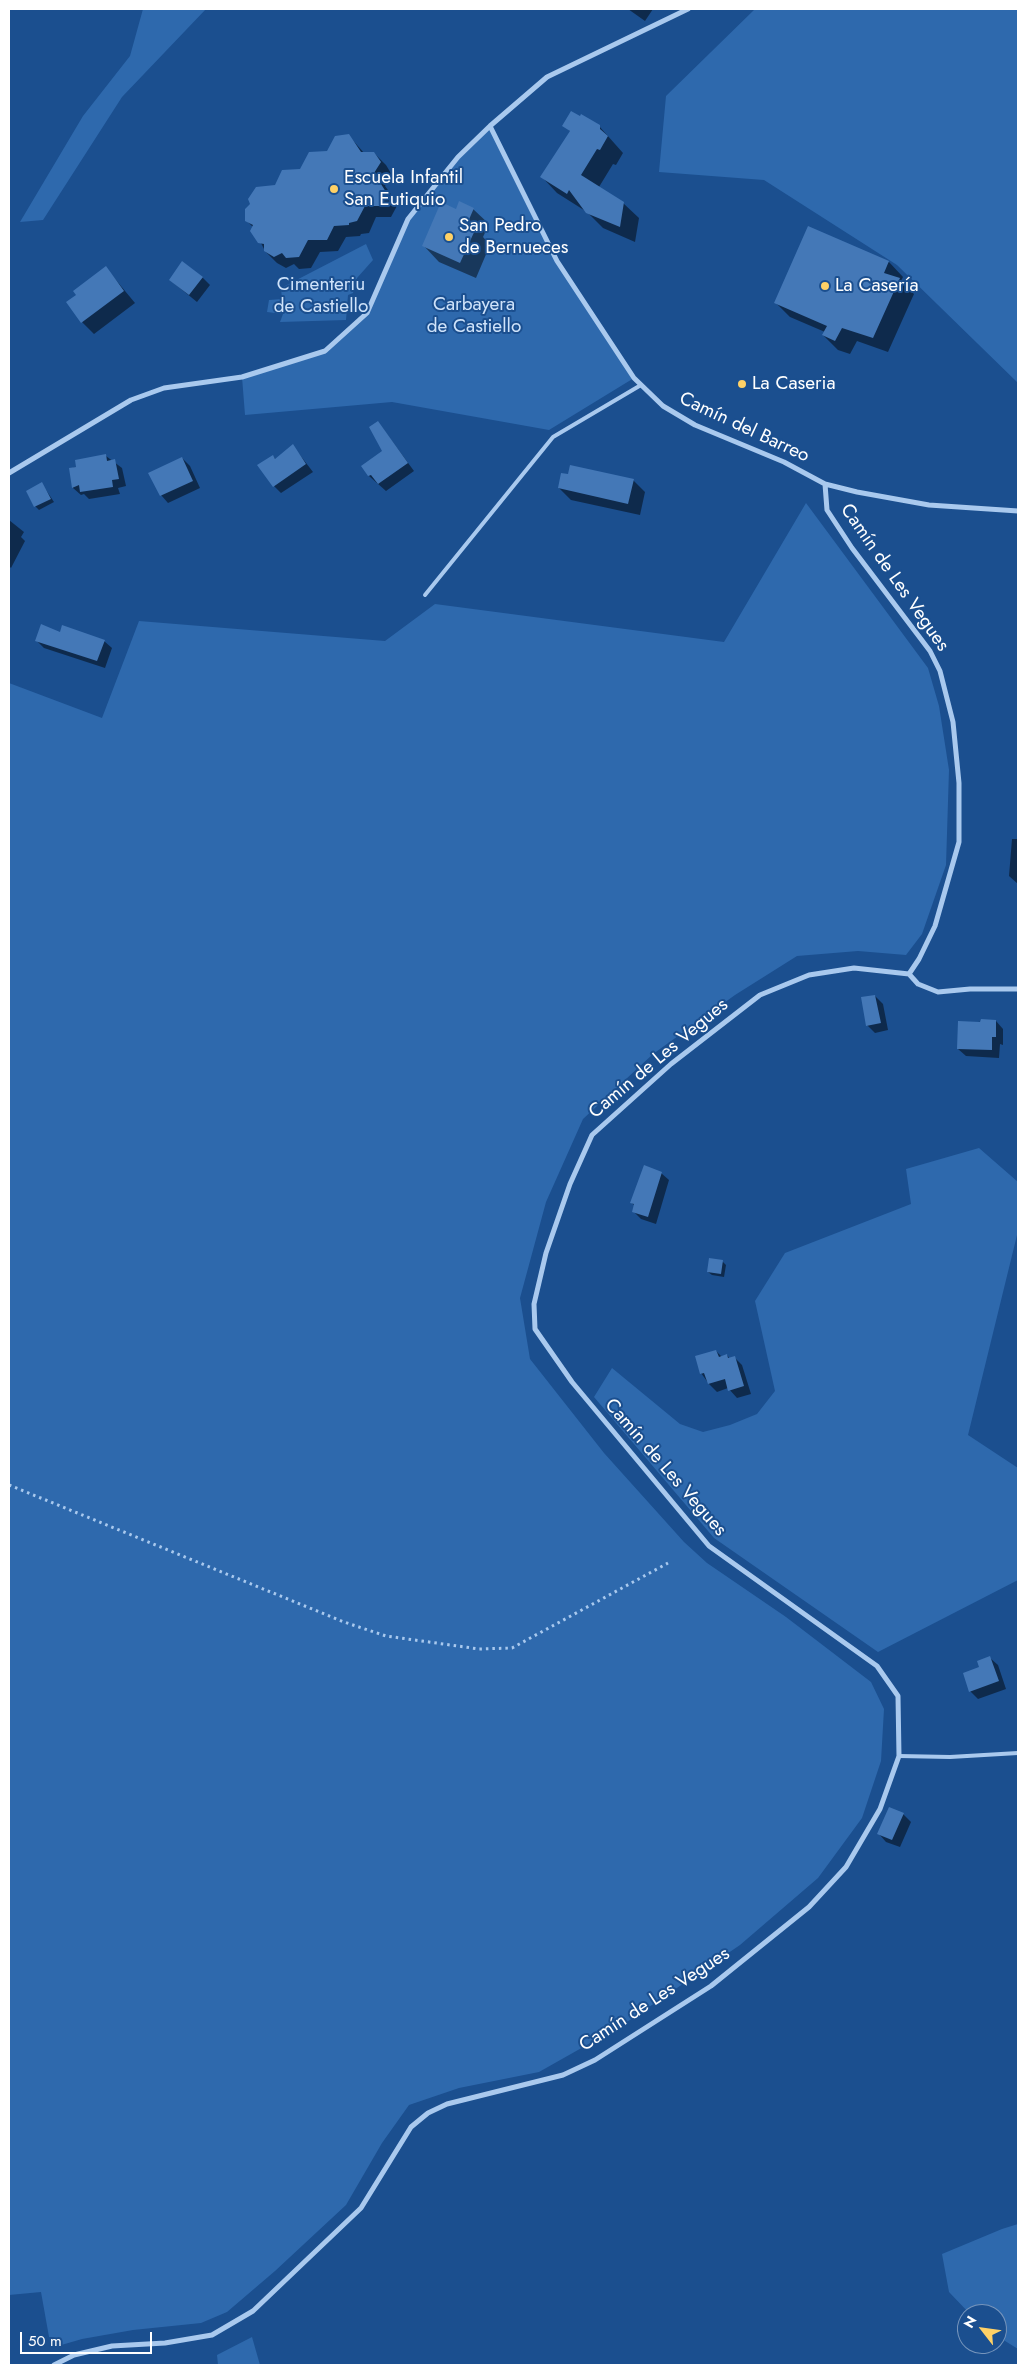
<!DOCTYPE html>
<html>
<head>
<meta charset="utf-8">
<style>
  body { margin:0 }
  #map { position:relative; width:1027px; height:2374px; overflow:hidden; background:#1b4f8f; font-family:Jost,sans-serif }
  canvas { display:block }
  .frame { position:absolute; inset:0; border:10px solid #fff; pointer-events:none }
  .north { position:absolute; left:957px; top:2304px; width:50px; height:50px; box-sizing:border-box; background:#1b4f8f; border:1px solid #7695bc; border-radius:50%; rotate:300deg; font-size:14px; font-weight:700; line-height:20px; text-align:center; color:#fff }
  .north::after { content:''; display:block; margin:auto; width:18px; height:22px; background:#ffd166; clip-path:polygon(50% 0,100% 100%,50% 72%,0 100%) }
  .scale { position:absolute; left:20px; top:2332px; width:132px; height:22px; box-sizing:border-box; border:2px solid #fff; border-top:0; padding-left:6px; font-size:15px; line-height:18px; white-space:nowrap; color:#fff; -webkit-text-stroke:4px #1b4f8f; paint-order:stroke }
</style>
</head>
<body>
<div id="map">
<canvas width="1027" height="2374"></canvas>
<div class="frame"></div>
<div class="north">N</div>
<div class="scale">50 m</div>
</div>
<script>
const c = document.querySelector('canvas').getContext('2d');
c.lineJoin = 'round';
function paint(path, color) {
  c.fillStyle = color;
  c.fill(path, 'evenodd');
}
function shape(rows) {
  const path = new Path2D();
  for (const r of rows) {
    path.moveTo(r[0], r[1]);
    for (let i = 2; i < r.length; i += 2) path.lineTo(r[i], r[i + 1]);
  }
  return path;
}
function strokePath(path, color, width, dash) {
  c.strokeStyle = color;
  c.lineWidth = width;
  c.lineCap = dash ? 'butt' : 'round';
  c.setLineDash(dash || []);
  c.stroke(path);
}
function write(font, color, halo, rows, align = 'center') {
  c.font = font + ' Jost,sans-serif';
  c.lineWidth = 4;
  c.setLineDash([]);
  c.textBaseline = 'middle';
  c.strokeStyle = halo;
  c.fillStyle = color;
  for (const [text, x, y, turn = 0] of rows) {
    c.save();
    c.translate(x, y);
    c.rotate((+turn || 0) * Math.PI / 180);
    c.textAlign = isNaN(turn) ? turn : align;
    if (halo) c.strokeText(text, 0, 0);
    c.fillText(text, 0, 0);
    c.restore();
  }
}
paint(shape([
  [143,9,206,9,122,97,43,220,20,222,83,116,130,56],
  [755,9,1018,9,1018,383,897,265,764,180,659,172,666,96],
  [490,126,557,261,634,378,549,430,392,402,245,415,242,377,325,351,367,313,408,219,429,191],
  [366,244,373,260,357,278,353,293,348,295,346,320,280,322,283,314,267,312,269,300,282,299,281,288],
  [806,503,928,668,939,706,949,770,946,865,922,934,906,955,858,951,797,956,735,995,653,1054,583,1119,546,1202,520,1298,530,1359,604,1453,684,1542,707,1563,786,1617,871,1682,884,1709,881,1761,862,1818,818,1878,740,1945,624,2024,539,2072,459,2088,409,2105,382,2143,346,2205,275,2271,227,2312,201,2323,133,2330,82,2339,51,2348,41,2292,9,2295,9,683,102,718,139,621,385,641,435,604,724,642],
  [979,1148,1018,1182,1018,1231,968,1435,1018,1468,1018,1580,878,1652,714,1538,594,1397,612,1368,680,1424,703,1432,730,1425,757,1414,775,1391,755,1301,785,1253,911,1204,906,1169],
  [1018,2224,1018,2349,997,2336,997,2314,970,2314,949,2292,942,2254,1002,2229],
  [252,2337,260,2365,218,2365,217,2355]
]), '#2e69ad');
paint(shape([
  [628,9,653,9,645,21],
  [564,125,599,126,623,153,616,165,613,164,599,187,623,203,639,218,635,242,603,228,587,212,557,193,542,177,571,132],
  [349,136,365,154,374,153,386,165,392,175,385,186,398,204,391,217,376,217,369,233,361,234,360,236,346,237,338,251,320,252,311,268,299,269,294,264,286,268,277,263,265,251,253,227,246,220,301,171],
  [473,209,489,224,483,237,490,245,476,278,439,262,424,246,456,210],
  [889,262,903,277,901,281,914,294,888,352,857,341,850,354,838,350,823,335,825,332,790,317,776,303],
  [106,268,135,303,94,334,82,322,78,295],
  [202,277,210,285,197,302,170,280],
  [378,422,414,471,386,491,369,476,384,451],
  [293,446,313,472,281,493,274,486,273,456,276,460],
  [106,456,122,468,126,486,118,488,120,494,89,499,84,494,81,495,73,488,70,469],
  [182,458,190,466,200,488,168,503,161,495],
  [633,480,645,492,640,515,571,500,559,488],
  [42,484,54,502,39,510,35,506],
  [9,520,24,532,21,537,25,541,11,568,9,566],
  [60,633,104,641,112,648,105,668,44,648,37,641],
  [1012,839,1018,839,1018,884,1009,876],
  [875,996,883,1004,888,1030,875,1033,867,1025],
  [996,1021,1003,1029,1003,1045,1000,1044,999,1058,966,1056,958,1049,959,1023],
  [661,1173,669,1180,656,1224,641,1219,633,1211,635,1206,631,1202],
  [723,1262,726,1265,724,1277,712,1275,708,1272],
  [716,1351,722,1357,727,1355,730,1359,735,1358,742,1365,751,1394,737,1398,728,1388,717,1392,709,1384,701,1373],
  [990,1658,998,1665,1006,1689,978,1699,970,1691],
  [903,1814,911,1822,900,1847,886,1842,879,1834]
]), '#0007');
paint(shape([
  [571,111,580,116,581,114,600,125,600,129,608,136,600,150,597,149,581,175,624,202,620,227,586,213,569,190,567,194,540,177,570,131,562,126],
  [349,134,361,152,374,152,381,162,374,173,386,192,379,206,365,206,357,221,349,223,349,225,334,226,327,240,308,240,299,257,286,258,282,253,274,257,264,251,264,244,258,243,250,231,253,225,245,221,245,209,250,204,248,199,256,187,275,185,282,170,300,169,309,152,327,151,335,136],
  [459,201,474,208,467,224,476,228,460,263,422,246,441,202,456,209],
  [808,226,889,261,884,273,900,278,873,338,842,328,835,341,822,335,827,326,774,303],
  [182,261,203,277,189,295,169,280],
  [106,266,124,291,81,323,66,302,76,295,73,291],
  [378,421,408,463,378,484,371,475,368,476,361,466,382,451,369,427],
  [293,444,306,464,273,487,257,465,273,455,275,459],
  [106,454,107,461,115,459,119,479,112,480,113,487,80,492,79,485,72,488,69,468,76,467,75,460],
  [182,457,193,481,160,496,148,473],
  [570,465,634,479,628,504,558,488,561,473,568,474],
  [42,482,51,499,34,507,26,491],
  [41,624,60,632,62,625,105,640,97,661,35,641],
  [875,995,881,1023,866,1026,861,997],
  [981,1019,996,1020,996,1037,992,1037,992,1050,957,1049,958,1021,980,1022],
  [644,1165,662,1172,648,1217,632,1212,634,1204,630,1203],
  [709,1258,723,1260,721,1274,707,1272],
  [716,1350,719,1357,727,1354,728,1358,735,1356,744,1386,728,1391,725,1379,708,1384,704,1373,700,1374,695,1356],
  [990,1656,999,1681,969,1692,963,1673,979,1667,977,1661],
  [889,1807,904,1813,892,1840,877,1834]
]), '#4478b7');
strokePath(shape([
  [9,1485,344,1622,386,1636,479,1649,512,1648,668,1563]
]), '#a9c9ee', 3, [2.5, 4]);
strokePath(shape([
  [425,595,553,437,641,385],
  [899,1756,950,1757,1018,1753]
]), '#a9c9ee', 4);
strokePath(shape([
  [490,126,557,261,634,378,663,406,695,425,784,462,825,484,857,492,929,505,1018,511],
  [9,473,131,400,164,388,242,377,325,351,367,313,408,219,458,157,490,126,547,77,688,9],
  [909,974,918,984,938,992,970,989,1018,989],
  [54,2365,74,2355,112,2346,165,2343,212,2335,253,2311,361,2208,411,2127,428,2113,447,2104,563,2075,595,2060,711,1986,809,1907,846,1867,880,1809,899,1756,898,1696,877,1666,709,1546,572,1382,535,1329,534,1304,546,1253,570,1184,592,1135,671,1064,760,995,809,975,854,968,909,974,919,959,935,926,959,842,959,783,953,722,940,671,930,651,852,548,827,510,825,484]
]), '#a9c9ee', 5);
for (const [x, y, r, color] of [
  [334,189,5,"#ffd166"],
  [449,237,5,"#ffd166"],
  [825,286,5,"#ffd166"],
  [742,384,5,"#ffd166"]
]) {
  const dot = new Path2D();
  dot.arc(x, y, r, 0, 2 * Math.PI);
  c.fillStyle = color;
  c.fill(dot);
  strokePath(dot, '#1b4f8f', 2);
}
write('19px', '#fff', '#1b4f8f', [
  ["Escuela Infantil",344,178],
  ["San Eutiquio",344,200],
  ["San Pedro",459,226],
  ["de Bernueces",459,248],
  ["La Casería",835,286],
  ["La Caseria",752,384]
], 'left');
write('19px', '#cfe3fa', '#1b4f8f', [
  ["Cimenteriu",321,285],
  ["de Castiello",321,307],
  ["Carbayera",474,305],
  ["de Castiello",474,327]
]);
write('19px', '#fff', '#1b4f8f', [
  ["Camín del Barreo",744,428,25],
  ["Camín de Les Vegues",894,578,55],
  ["Camín de Les Vegues",659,1059,-40],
  ["Camín de Les Vegues",665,1468,49],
  ["Camín de Les Vegues",655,2000,-33]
]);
</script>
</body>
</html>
